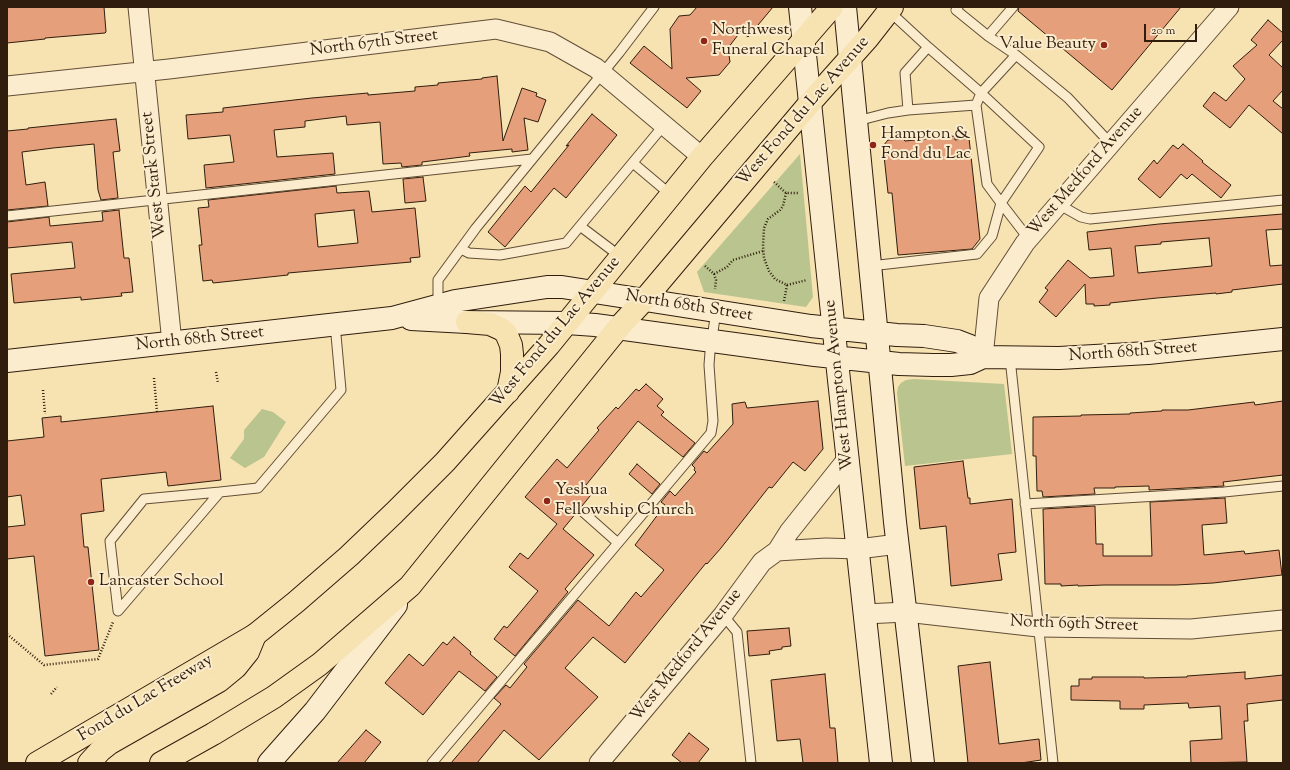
<!DOCTYPE html>
<html>
<head>
<meta charset="utf-8">
<style>
  body { margin:0 }
  #map { position:relative; width:1290px; height:770px; overflow:hidden; background:#f7e2b1; font-family:"Sorts Mill Goudy",serif }
  canvas { display:block }
  .frame { position:absolute; inset:0; border:8px solid #301d0e; pointer-events:none }
  .scale { position:absolute; left:1144px; top:24px; width:53px; height:18px; box-sizing:border-box; border:2px solid #301d0e; border-top:0; padding-left:5px; font-size:12px; line-height:14px; white-space:nowrap; color:#301d0e; -webkit-text-stroke:3px #faeccc; paint-order:stroke }
</style>
</head>
<body>
<div id="map">
<canvas width="1290" height="770"></canvas>
<div class="frame"></div>
<div class="scale">20 m</div>
</div>
<script>
const c = document.querySelector('canvas').getContext('2d');
c.lineJoin = 'round';
function paint(path, color) {
  c.fillStyle = color;
  c.fill(path, 'evenodd');
}
function shape(rows) {
  const path = new Path2D();
  for (const r of rows) {
    path.moveTo(r[0], r[1]);
    for (let i = 2; i < r.length; i += 2) path.lineTo(r[i], r[i + 1]);
  }
  return path;
}
function strokePath(path, color, width, dash) {
  c.strokeStyle = color;
  c.lineWidth = width;
  c.lineCap = dash ? 'butt' : 'round';
  c.setLineDash(dash || []);
  c.stroke(path);
}
function write(font, color, halo, rows, align = 'center') {
  c.font = font + ' "Sorts Mill Goudy",serif';
  c.lineWidth = 4;
  c.setLineDash([]);
  c.textBaseline = 'middle';
  c.strokeStyle = halo;
  c.fillStyle = color;
  for (const [text, x, y, turn = 0] of rows) {
    c.save();
    c.translate(x, y);
    c.rotate((+turn || 0) * Math.PI / 180);
    c.textAlign = isNaN(turn) ? turn : align;
    if (halo) c.strokeText(text, 0, 0);
    c.fillText(text, 0, 0);
    c.restore();
  }
}
paint(shape([
  [800,154,813,297,806,307,704,292,697,272],
  [914,379,1004,384,1012,454,905,466,897,393,898,387,901,383,906,380],
  [262,409,273,412,286,422,264,457,245,468,230,458,244,439,244,430]
]), '#b9c48e');
const building = shape([
  [7,7,104,7,106,32,105,33,45,38,45,39,7,43,7,7],
  [697,7,773,7,748,37,741,31,728,48,730,62,719,75,686,78,701,91,687,108,630,63,644,46,672,69,670,29,679,16,690,15,697,7],
  [1019,7,1181,7,1112,90,1018,11,1019,7],
  [1268,20,1283,33,1283,40,1269,55,1283,68,1283,90,1273,101,1283,109,1283,134,1249,105,1230,128,1203,106,1214,92,1226,101,1245,79,1233,66,1257,45,1251,40,1268,20],
  [497,76,503,141,522,88,537,93,536,96,546,100,538,122,524,118,528,150,512,152,512,149,469,153,470,156,422,162,422,165,402,167,401,163,383,164,380,122,347,125,346,116,305,121,305,127,274,130,277,157,333,153,335,174,206,188,204,165,234,162,230,135,188,139,186,115,223,112,223,108,312,98,368,93,368,95,415,91,415,87,438,85,438,83,482,79,482,78,497,76],
  [592,114,617,135,566,198,554,188,505,247,488,232,525,186,531,192,569,145,566,146,592,114],
  [116,119,120,151,113,152,118,198,101,200,98,190,94,144,53,148,22,152,26,185,45,182,48,206,7,210,7,131,28,129,28,128,116,119],
  [955,136,955,140,969,138,980,239,972,249,898,255,892,193,888,193,883,146,888,140,903,139,905,141,955,136],
  [1183,144,1203,161,1202,162,1231,185,1221,198,1192,174,1187,179,1181,174,1160,198,1138,179,1154,160,1157,164,1173,145,1178,149,1183,144],
  [423,177,426,201,405,203,403,179,423,177],
  [336,186,337,193,369,191,372,212,415,208,420,257,410,258,411,262,288,273,288,275,213,283,212,280,203,281,199,245,202,245,198,208,209,207,208,200,336,186],
  [354,210,358,243,318,247,315,214,354,210],
  [119,210,124,258,129,258,133,292,121,293,122,296,81,300,81,297,14,303,11,274,75,268,72,242,7,248,7,222,49,217,50,226,103,221,102,212,119,210],
  [1283,214,1283,229,1266,230,1270,266,1283,265,1283,284,1232,290,1232,292,1216,294,1216,293,1157,298,1110,303,1110,305,1094,306,1094,304,1086,304,1085,284,1056,317,1039,302,1048,290,1045,288,1068,260,1090,278,1114,276,1111,248,1089,250,1087,232,1159,224,1283,214],
  [1209,238,1212,266,1138,273,1135,246,1161,244,1161,242,1209,238],
  [646,384,663,399,657,406,664,412,661,415,695,443,683,457,638,421,586,485,594,491,582,506,578,508,577,512,563,529,594,555,565,589,568,592,515,656,494,639,504,626,507,628,538,591,509,567,520,553,528,559,557,524,525,497,557,459,567,468,599,430,597,428,616,407,618,409,636,389,639,391,646,384],
  [818,401,823,449,805,471,793,462,772,488,769,487,721,548,707,564,706,563,629,658,625,663,593,637,565,668,598,697,539,760,504,730,477,763,451,763,501,704,494,698,506,685,510,688,527,667,524,664,578,600,609,626,636,592,641,597,664,570,635,545,665,505,661,502,670,491,675,496,696,472,694,470,695,468,692,465,704,451,707,453,733,424,732,404,745,402,747,408,818,401],
  [1283,401,1283,475,1223,482,1224,486,1149,490,1149,486,1115,487,1115,488,1094,488,1095,494,1043,497,1042,491,1037,491,1036,456,1033,456,1033,417,1081,416,1081,415,1130,414,1130,413,1162,411,1162,410,1188,410,1254,402,1255,405,1283,401],
  [213,406,221,480,168,486,166,472,101,479,104,511,81,514,84,547,88,547,99,650,45,656,34,556,7,559,7,527,25,525,21,495,7,497,7,441,44,437,42,418,61,416,61,422,213,406],
  [963,461,968,498,970,498,970,504,1012,499,1016,552,998,554,1002,580,951,586,946,526,920,529,914,467,963,461],
  [637,464,660,484,652,494,629,474,637,464],
  [1225,498,1227,523,1202,525,1204,555,1244,551,1245,554,1279,550,1282,575,1213,583,1176,585,1104,585,1078,586,1078,585,1061,586,1061,584,1045,584,1043,509,1095,506,1096,544,1103,544,1103,556,1152,556,1150,502,1225,498],
  [789,628,791,646,782,647,782,649,769,651,770,654,749,656,747,631,789,628],
  [454,637,471,652,470,654,497,677,485,691,459,671,423,715,385,683,409,654,423,666,443,642,447,645,454,637],
  [990,662,999,744,1039,739,1041,760,1021,763,968,763,958,666,990,662],
  [1245,672,1245,679,1283,675,1283,700,1247,704,1248,721,1244,721,1247,762,1191,763,1190,741,1222,739,1220,706,1189,708,1188,703,1144,705,1144,709,1120,709,1120,701,1071,700,1071,686,1079,686,1079,679,1092,679,1092,677,1144,677,1144,678,1187,677,1187,676,1245,672],
  [825,674,830,728,835,728,838,763,803,763,800,739,777,741,771,680,825,674],
  [366,730,381,742,364,763,337,763,366,730],
  [689,733,709,749,698,763,682,763,672,755,689,733]
]);
paint(building, '#e59f7a');
strokePath(building, '#301d0e', 1);
const lane = shape([
  [889,11,928,47],
  [988,36,1013,7],
  [1016,55,1068,98,1111,144],
  [908,110,905,73,928,47,981,93,1039,147,1001,203,1028,238],
  [857,121,888,113,908,110,976,105],
  [633,163,671,195],
  [1058,204,1081,217,1090,219,1283,200],
  [7,216,532,159],
  [580,226,621,257],
  [461,249,469,253,500,255,566,243,664,125],
  [870,266,977,254,992,236,1001,203,987,184,976,105,981,93,1016,55,988,36,956,10,958,7],
  [438,306,438,280,476,228,619,53,654,7],
  [1010,358,1053,763],
  [220,492,144,499,110,541,118,611,220,492,258,488,341,390,335,324],
  [1025,504,1224,492,1283,486],
  [583,512,618,543],
  [723,615,737,632,751,763],
  [432,763,711,433,713,421,709,365,710,352,716,311]
]);
const street = shape([
  [138,7,172,343],
  [7,86,169,69,496,29,550,42,596,68,702,157],
  [983,357,989,298,1025,243,1229,7],
  [777,551,826,548,858,549,898,544],
  [865,614,906,612,1038,627,1191,629,1283,620],
  [599,763,723,615,762,562,777,551,789,532,848,458]
]);
const secondary = shape([
  [800,7,839,380,881,763],
  [845,7,895,522,923,763],
  [411,319,467,322,567,323,595,325,815,355,899,364,933,365,951,365,970,363,983,357,1059,358,1148,353,1283,339],
  [7,361,392,318,455,301,547,287,562,287,811,326,897,335,924,336,957,341,970,346,983,357],
  [269,763,315,711,396,605]
]);
const primary = shape([
  [467,322,490,324,501,329,506,333,511,345,512,354,512,372,508,392],
  [89,763,100,751,110,743,219,681,236,667,248,652,255,635,296,602,349,556,394,513,445,462,549,345,702,157,832,7],
  [161,763,213,734,274,697,320,664,410,586,619,327,644,300,809,104,867,39,892,7]
]);
const highway = shape([
  [37,763,255,635]
]);
strokePath(lane, '#624e37', 11);
strokePath(street, '#624e37', 21);
strokePath(secondary, '#301d0e', 24);
strokePath(primary, '#301d0e', 24);
strokePath(highway, '#301d0e', 24);
strokePath(shape([
  [774,182,786,193,798,193],
  [705,266,714,274,716,280,715,289],
  [714,274,727,267,733,260,763,251],
  [787,285,807,280],
  [784,301,787,285,775,279,769,271,764,258,763,246,764,228,768,219,780,210,783,206,786,193],
  [216,372,218,383],
  [154,378,157,412],
  [43,390,45,414],
  [7,634,44,665,98,659,113,622],
  [51,694,57,687]
]), '#301d0e', 2.5, [1, 2]);
strokePath(lane, '#faeccc', 9);
strokePath(street, '#faeccc', 19);
strokePath(secondary, '#faeccc', 22);
strokePath(primary, '#f7e2b1', 22);
strokePath(highway, '#f7e2b1', 22);
for (const [x, y, r, color] of [
  [704,41,4,"#8f2418"],
  [1104,45,4,"#8f2418"],
  [873,145,4,"#8f2418"],
  [547,501,4,"#8f2418"],
  [91,582,4,"#8f2418"]
]) {
  const dot = new Path2D();
  dot.arc(x, y, r, 0, 2 * Math.PI);
  c.fillStyle = color;
  c.fill(dot);
  strokePath(dot, '#faeccc', 1.5);
}
write('17px', '#301d0e', '#faeccc', [
  ["Northwest",712,31],
  ["Funeral Chapel",712,51],
  ["Value Beauty",1096,45,"right"],
  ["Hampton &",881,135],
  ["Fond du Lac",881,155],
  ["Yeshua",555,491],
  ["Fellowship Church",555,511],
  ["Lancaster School",99,582]
], 'left');
write('17px', '#301d0e', '#faeccc', [
  ["North 67th Street",374,44,-7],
  ["West Fond du Lac Avenue",804,112,-49],
  ["West Medford Avenue",1086,172,-49],
  ["West Stark Street",155,175,-96],
  ["North 68th Street",689,307,9],
  ["West Fond du Lac Avenue",556,333,-50],
  ["North 68th Street",200,340,-6],
  ["North 68th Street",1133,353,-4],
  ["West Hampton Avenue",840,385,-96],
  ["North 69th Street",1074,625,2],
  ["West Medford Avenue",687,656,-51],
  ["Fond du Lac Freeway",146,699,-31]
]);
</script>
</body>
</html>
